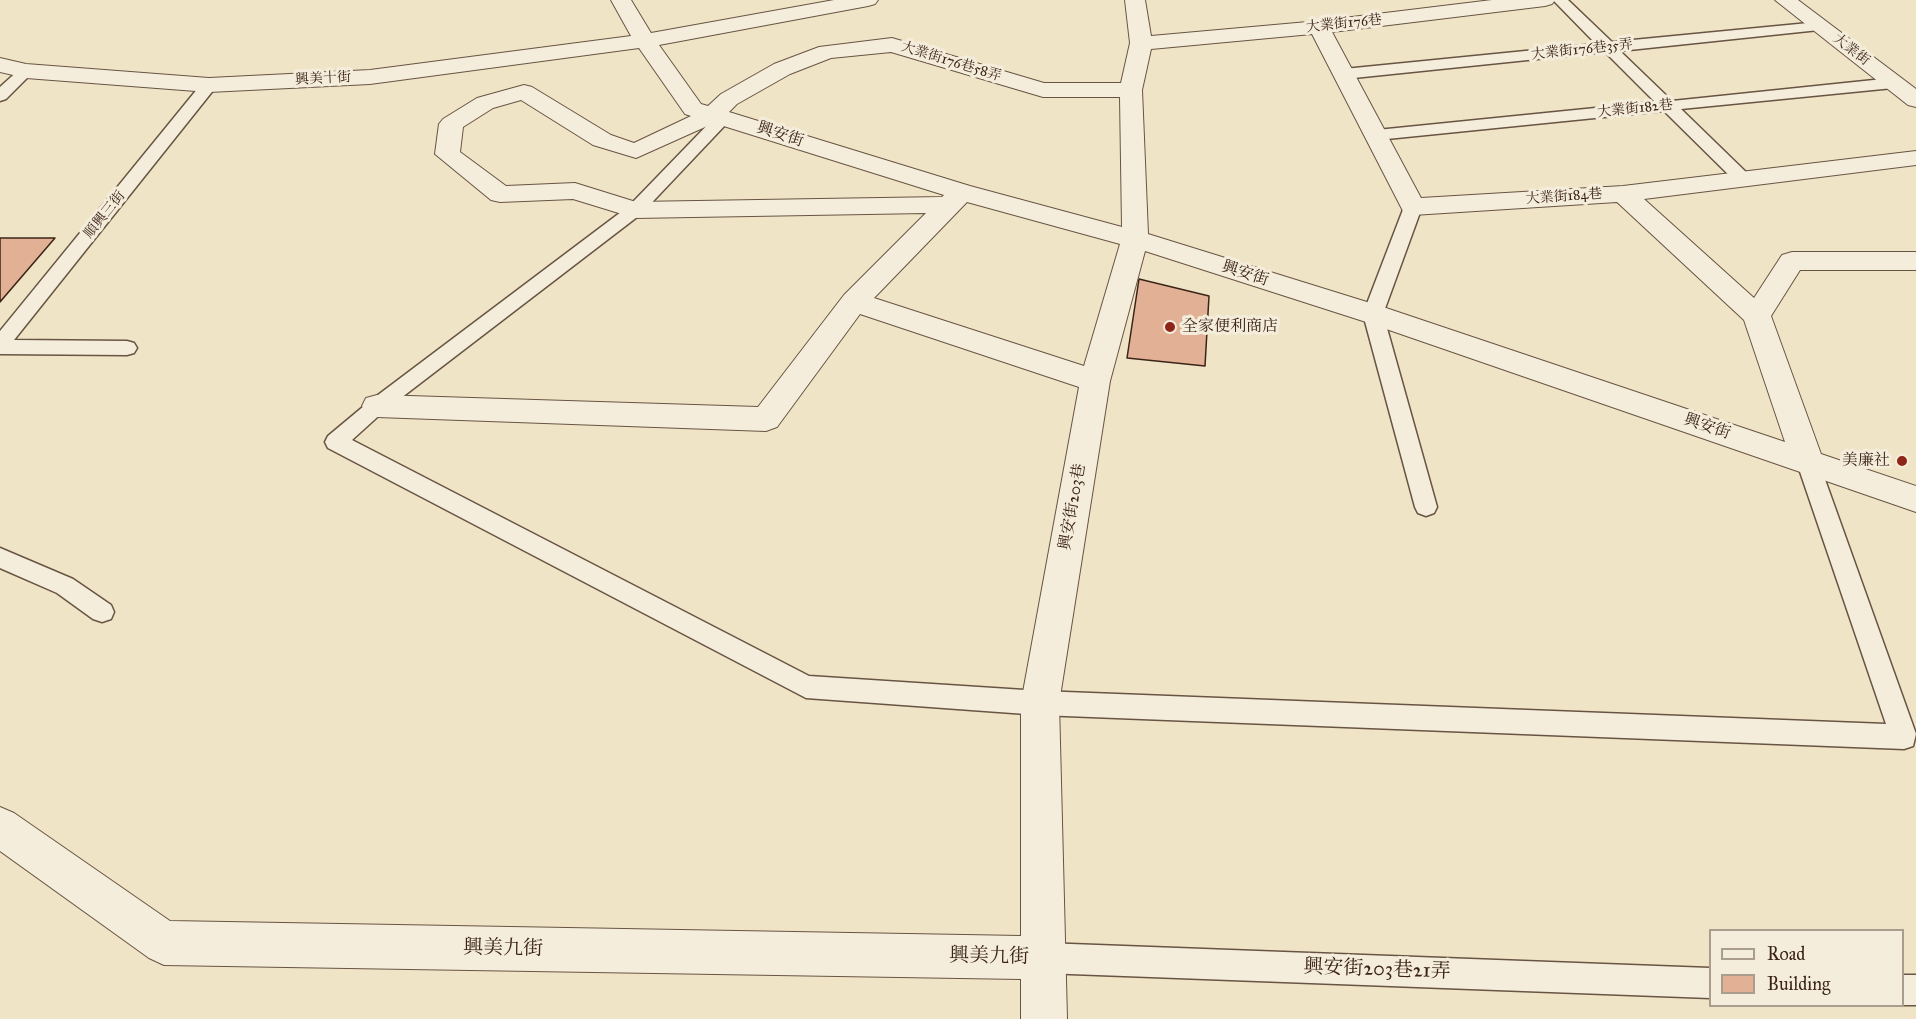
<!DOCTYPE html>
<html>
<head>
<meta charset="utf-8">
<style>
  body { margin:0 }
  #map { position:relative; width:1916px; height:1019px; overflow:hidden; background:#f0e4c7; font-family:"IM FELL Great Primer",serif }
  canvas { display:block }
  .legend { position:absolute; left:1709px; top:929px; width:195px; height:78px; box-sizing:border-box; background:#f5eddb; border:2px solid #ab9d8d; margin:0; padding:8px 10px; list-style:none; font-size:18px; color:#3b2417 }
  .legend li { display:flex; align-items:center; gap:12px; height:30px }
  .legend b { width:30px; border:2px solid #ab9d8d }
</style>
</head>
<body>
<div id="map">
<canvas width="1916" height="1019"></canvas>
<ul class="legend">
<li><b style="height:8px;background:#f5eddb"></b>Road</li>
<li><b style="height:16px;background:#e2b095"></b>Building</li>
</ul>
</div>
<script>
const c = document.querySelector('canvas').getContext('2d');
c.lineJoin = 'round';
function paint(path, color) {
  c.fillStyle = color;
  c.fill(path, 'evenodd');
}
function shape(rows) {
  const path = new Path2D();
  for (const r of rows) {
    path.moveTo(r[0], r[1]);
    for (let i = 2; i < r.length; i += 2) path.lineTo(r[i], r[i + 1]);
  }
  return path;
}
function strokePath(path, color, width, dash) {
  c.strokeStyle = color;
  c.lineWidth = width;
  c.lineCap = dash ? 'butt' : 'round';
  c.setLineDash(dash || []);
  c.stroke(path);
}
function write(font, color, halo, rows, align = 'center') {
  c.font = font + ' "IM FELL Great Primer","Noto Serif TC",serif';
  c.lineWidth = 6;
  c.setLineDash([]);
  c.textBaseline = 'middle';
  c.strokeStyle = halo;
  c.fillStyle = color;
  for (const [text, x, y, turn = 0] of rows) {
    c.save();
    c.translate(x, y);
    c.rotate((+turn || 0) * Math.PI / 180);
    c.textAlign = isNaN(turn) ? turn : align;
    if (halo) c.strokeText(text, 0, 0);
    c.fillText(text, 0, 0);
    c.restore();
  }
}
const building = shape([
  [0,238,55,238,0,302,0,238],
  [1139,279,1209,296,1205,366,1127,358,1139,279]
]);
paint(building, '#e2b095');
strokePath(building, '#3b2417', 1.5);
const lane = shape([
  [1553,0,1568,0,1612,42,1819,22,1826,26,1819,30,1620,51,1672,101,1893,78,1901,83,1893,88,1681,109,1749,175,1752,179,1749,183,1743,184,1737,183,1664,111,1377,140,1369,135,1377,130,1655,102,1605,52,1344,79,1336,74,1344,69,1596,44,1553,0],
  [26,66,34,71,6,99,0,101,0,87,21,68,26,66],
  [209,80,217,85,215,88,14,340,127,341,134,343,137,348,134,353,127,355,0,354,0,331,203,82,209,80],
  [724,112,730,114,732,117,730,120,641,214,384,411,352,440,809,676,1040,691,1886,724,1796,460,1799,454,1807,452,1815,454,1818,460,1916,734,1913,746,1904,749,1040,715,806,698,328,448,325,442,328,436,370,401,629,206,718,114,724,112],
  [1413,202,1419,203,1422,207,1383,314,1437,507,1434,513,1426,516,1418,513,1415,507,1363,314,1404,207,1407,203,1413,202],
  [0,548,73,579,111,605,114,612,111,619,102,622,93,619,57,593,0,568,0,548],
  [1044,943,1710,968,1710,998,1044,973,1033,969,1029,958,1033,947,1044,943],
  [1902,975,1916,975,1916,1005,1902,1005,1902,975]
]);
const street = shape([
  [611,0,631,0,651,33,834,0,878,0,875,4,868,6,659,45,701,104,708,106,721,94,774,64,819,47,892,38,1044,83,1121,83,1130,43,1125,0,1145,0,1151,36,1319,21,1492,0,1555,0,1552,4,1545,6,1332,32,1421,198,1623,186,1916,151,1916,165,1644,199,1754,298,1782,255,1792,252,1916,252,1916,270,1800,270,1771,316,1821,454,1916,486,1916,512,1363,321,1145,251,1110,381,1059,703,1067,1019,1021,1019,1021,979,164,965,149,958,0,851,0,807,14,813,170,921,1021,936,1021,703,1079,387,860,314,777,427,766,431,377,417,366,414,362,406,366,398,377,395,758,407,844,295,926,213,635,218,573,199,500,202,491,200,435,154,439,124,443,119,477,98,524,85,532,87,611,135,634,143,691,116,685,114,639,48,370,84,209,92,26,78,0,72,0,58,26,64,209,78,370,70,631,36,611,0],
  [1312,34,1404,213,1413,215,1617,202,1744,320,1785,442,1383,307,1148,234,1142,90,1151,49,1312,34],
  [891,52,1043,97,1120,97,1122,227,970,186,729,112,737,104,790,74,831,58,891,52],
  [521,100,593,145,636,158,714,123,944,195,942,197,636,202,575,183,506,186,460,152,463,127,493,108,521,100],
  [967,202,1120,244,1084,366,874,298,967,202],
  [1775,0,1798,0,1916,89,1916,107,1908,105,1775,0]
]);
strokePath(lane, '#685443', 3);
strokePath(street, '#685443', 2);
paint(lane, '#f5eddb');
paint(street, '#f5eddb');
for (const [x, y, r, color] of [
  [1170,327,6,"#8f2418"],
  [1902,461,6,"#8f2418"]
]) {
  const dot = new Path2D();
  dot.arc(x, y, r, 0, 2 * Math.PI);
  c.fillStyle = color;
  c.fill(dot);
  strokePath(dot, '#f5eddb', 2);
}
write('14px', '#3b2417', '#f5eddb', [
  ["大業街176巷",1344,24,-6],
  ["大業街176巷35弄",1582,50,-6],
  ["大業街",1851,50,38],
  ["大業街176巷58弄",951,62,17],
  ["興美十街",323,79,-3],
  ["大業街182巷",1635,109,-6],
  ["大業街184巷",1564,197,-4],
  ["順興三街",105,215,-51]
]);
write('16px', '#3b2417', '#f5eddb', [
  ["興安街",780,135,18],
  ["興安街",1245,274,18],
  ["興安街",1707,427,19],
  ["興安街203巷",1073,507,-80]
]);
write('16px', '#3b2417', '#f5eddb', [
  ["全家便利商店",1182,327],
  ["美廉社",1890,461,"right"]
], 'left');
write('20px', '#3b2417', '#f5eddb', [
  ["興美九街",503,949,1],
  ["興美九街",989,957,1],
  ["興安街203巷21弄",1377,970,2]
]);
</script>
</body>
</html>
